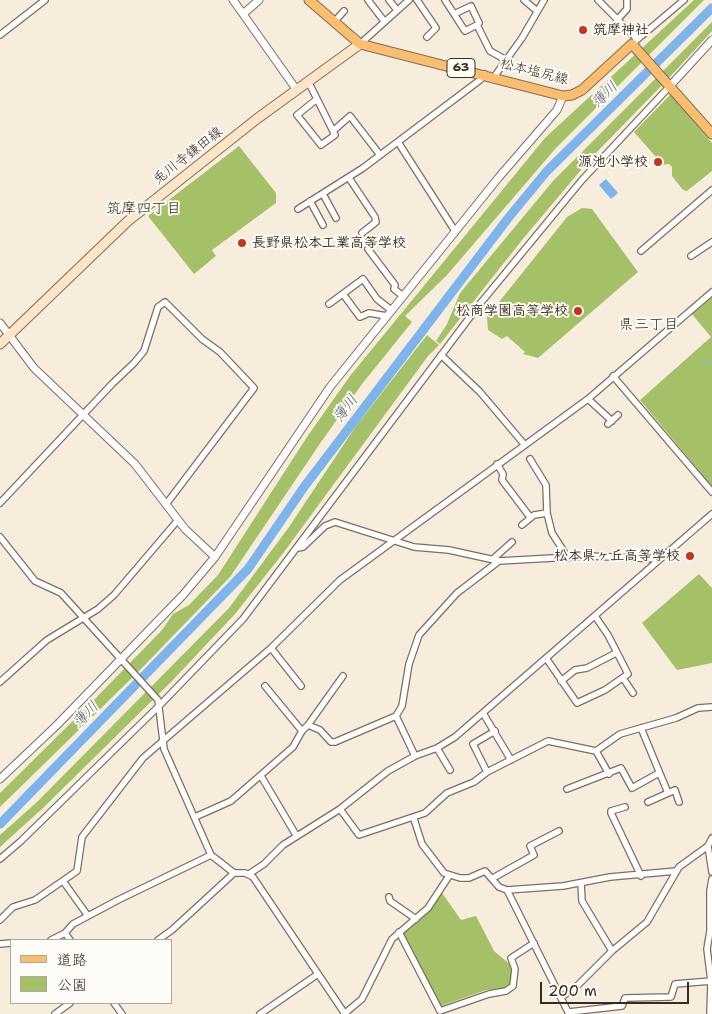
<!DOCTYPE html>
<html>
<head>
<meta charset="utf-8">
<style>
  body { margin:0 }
  #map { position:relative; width:712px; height:1014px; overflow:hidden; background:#f7eddc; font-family:"Shantell Sans","Klee One",sans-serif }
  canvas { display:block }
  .legend { position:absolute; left:10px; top:939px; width:162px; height:65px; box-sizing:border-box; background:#fdfcf7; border:1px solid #afa8a0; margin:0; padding:6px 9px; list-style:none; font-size:15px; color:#3b2a1e }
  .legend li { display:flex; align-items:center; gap:10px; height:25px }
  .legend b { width:25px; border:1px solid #afa8a0 }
  .scale { position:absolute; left:540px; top:982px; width:149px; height:22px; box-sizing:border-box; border:2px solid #3b2a1e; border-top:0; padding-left:6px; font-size:15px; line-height:18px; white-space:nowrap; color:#3b2a1e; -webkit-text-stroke:4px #fdfcf7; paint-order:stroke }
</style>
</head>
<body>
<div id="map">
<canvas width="712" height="1014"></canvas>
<ul class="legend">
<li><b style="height:6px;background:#fbbd6e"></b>道路</li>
<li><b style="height:14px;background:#a4c168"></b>公園</li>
</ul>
<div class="scale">200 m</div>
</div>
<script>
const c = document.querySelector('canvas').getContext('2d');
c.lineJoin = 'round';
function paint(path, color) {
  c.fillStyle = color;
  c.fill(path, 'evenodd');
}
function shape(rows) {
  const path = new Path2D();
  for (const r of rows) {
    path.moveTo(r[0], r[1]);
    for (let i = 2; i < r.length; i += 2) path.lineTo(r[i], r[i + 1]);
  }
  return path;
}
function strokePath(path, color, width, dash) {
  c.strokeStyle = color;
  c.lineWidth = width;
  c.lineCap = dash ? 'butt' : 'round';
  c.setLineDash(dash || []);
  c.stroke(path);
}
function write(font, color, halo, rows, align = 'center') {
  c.font = font + ' "Shantell Sans","Klee One",sans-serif';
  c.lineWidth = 4;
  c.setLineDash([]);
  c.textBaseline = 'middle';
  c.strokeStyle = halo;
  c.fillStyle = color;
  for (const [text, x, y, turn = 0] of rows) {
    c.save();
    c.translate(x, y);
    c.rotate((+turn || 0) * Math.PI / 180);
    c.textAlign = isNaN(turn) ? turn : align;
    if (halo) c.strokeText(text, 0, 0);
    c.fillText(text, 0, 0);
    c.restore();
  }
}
paint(shape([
  [694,0,704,0,556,148,447,275,405,316,412,322,362,384,319,445,230,577,137,673,0,807,0,793,89,705,162,630,173,614,189,605,218,575,307,437,350,376,545,138],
  [712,22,712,31,668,79,591,158,522,240,440,344,436,341,447,324,460,293,553,181],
  [671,94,712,143,712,171,687,191,683,190,672,176,672,167,669,164,663,165,634,132],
  [239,146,276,193,276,203,212,250,216,256,194,274,148,216],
  [582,208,592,209,638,272,538,358,523,354,525,352,507,336,502,339,488,330,487,317,567,217],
  [712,295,712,486,640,400,711,337,691,313],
  [427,335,439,345,428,356,284,552,235,614,171,682,44,807,0,847,0,835,37,802,229,608,289,527,356,426],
  [699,574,712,588,712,663,677,670,642,623],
  [440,890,461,920,476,916,494,951,512,966,511,983,504,988,486,990,441,1006,402,934]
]), '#a4c168');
paint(shape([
  [606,179,618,193,611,199,599,185]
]), '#7db4ec');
strokePath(shape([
  [702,362,705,362],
  [706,362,712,364]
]), '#7db4ec', 1);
strokePath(shape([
  [0,824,248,569,304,487,509,217,547,171,712,8]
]), '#7db4ec', 9);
const minor = shape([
  [368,0,384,21],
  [389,0,397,10],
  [417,0,436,28,427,37],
  [445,0,465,31,477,25,490,51,506,60],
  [524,0,537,11],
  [598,0,637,39],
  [454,14,471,6,479,23,477,25],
  [617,20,627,9,627,0],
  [334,22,344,11],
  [0,35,45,0],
  [360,44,409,0],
  [632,44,684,0],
  [494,77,522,38,544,0],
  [308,81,335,135,321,145,297,115,317,99],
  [333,131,350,116,380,155],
  [398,142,455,231],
  [349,178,375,217,376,222,362,233],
  [323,194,336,218],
  [310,201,323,225],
  [298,209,363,168,480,80,485,74],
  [368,249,395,285,394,289,403,296],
  [641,251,712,190],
  [691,256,712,242],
  [343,294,360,317,369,313,387,316],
  [329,304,363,279,377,299,391,310],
  [441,355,480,392,524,444],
  [613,376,712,492],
  [588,399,612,421],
  [608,424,618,415],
  [530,459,546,485,547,513],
  [497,464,503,474,502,480,530,517],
  [0,503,112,384,134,363,144,351,158,307,165,302,202,339,220,352,254,388,167,503],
  [522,525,534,515,547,513,552,533,568,558],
  [0,537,35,581,61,593,158,700,164,749,211,855,234,873,245,873,253,877,345,1014],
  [298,548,303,547,325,526,335,522,414,547,449,550,499,561,589,556,660,559],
  [493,559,512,542],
  [271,648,301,686],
  [546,658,577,703,605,690,628,674,608,635,595,616],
  [623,678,633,693],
  [561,681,575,670,587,668,616,653],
  [0,682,47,640,98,609,114,595,178,520],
  [265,686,302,731],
  [483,713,511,760],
  [396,716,415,756],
  [308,725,343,676],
  [641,728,668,793],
  [437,748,450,770],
  [596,751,609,774],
  [487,772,473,744,495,731],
  [261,776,296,835],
  [567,789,621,768,632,788,659,773],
  [648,802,675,790,679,802],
  [625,807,611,811,611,813,641,876],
  [340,809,359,835,425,813,447,793,474,782,487,772,548,741,596,751,620,734,676,718,698,708,712,707],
  [195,817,231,801,293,747,302,731,308,725,320,730,331,742,335,742,396,716,402,706,409,664,419,635,457,593,499,561],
  [414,819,422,844,444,873,460,878,469,878,485,871,499,887,507,890,563,886,610,877,676,871],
  [708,846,712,872],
  [0,859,21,841,160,705,243,619,479,305,582,180,670,86],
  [249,874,264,864,283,845,340,809,388,771,415,756,437,748,455,737,712,514],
  [493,878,534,855,530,846,559,831],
  [63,881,88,916],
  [581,883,582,901,612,951],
  [507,890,569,1014],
  [389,897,390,901,416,919],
  [0,920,13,907,35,900,77,871,82,837,143,758,271,648,340,580,588,399,712,292],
  [399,932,440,1011,489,994,506,991,513,986,515,969,511,958,534,943],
  [65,933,70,940],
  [51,940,65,933,73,924,118,900,211,855],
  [158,940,172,930,234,873],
  [0,944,11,943],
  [561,997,575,988,612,951,647,922,679,867,708,846,712,838],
  [114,1003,122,1014],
  [569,1012,622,1006,625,998,671,997,675,984,711,981],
  [55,1014,70,1003],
  [260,1014,318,974],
  [344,1014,362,999,392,939,428,908,449,876],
  [710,1014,711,981,707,949,710,931,710,891,712,879]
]);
const tertiary = shape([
  [233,0,243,14,259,0],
  [243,14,296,89],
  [670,86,712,40],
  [0,323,34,368,135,464,185,529,215,557],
  [0,779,57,725,183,595,215,557,330,387,499,177,557,110,563,96]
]);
const secondary = shape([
  [0,344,128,221,258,118,360,44]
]);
const primary = shape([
  [309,0,360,44,563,96,572,95,582,90,632,44,712,134]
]);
strokePath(minor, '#7d6e60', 8);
strokePath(tertiary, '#7d6e60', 9);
strokePath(secondary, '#7d6e60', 11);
strokePath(primary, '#7d6e60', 11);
strokePath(minor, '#fff', 5.5);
strokePath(tertiary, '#fff', 7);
strokePath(secondary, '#fde5c5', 9);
strokePath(primary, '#fbbd6e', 9);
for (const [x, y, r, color] of [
  [583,30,5,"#c8321e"],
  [658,162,5,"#c8321e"],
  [242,243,5,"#c8321e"],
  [578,311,5,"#c8321e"],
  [690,556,5,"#c8321e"]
]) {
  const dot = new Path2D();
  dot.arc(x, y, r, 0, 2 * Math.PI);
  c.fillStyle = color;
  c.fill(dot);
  strokePath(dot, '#fdfcf7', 2);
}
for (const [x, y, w] of [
  [461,68,28]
]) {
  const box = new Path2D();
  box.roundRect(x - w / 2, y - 9.5, w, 19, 4);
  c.fillStyle = '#fdfcf7';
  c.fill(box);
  strokePath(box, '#3b2a1e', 1);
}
write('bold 12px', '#3b2a1e', null, [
  ["63",461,68]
]);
write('bold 14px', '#3b2a1e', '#fdfcf7', [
  ["筑摩神社",593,30,"left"],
  ["源池小学校",648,162],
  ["長野県松本工業高等学校",252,243,"left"],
  ["松商学園高等学校",568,311],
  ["松本県ヶ丘高等学校",680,556]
], 'right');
write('14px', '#3b2a1e', '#fdfcf7', [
  ["松本塩尻線",534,72,14],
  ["兎川寺鎌田線",188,156,-38]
]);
write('italic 15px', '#525a66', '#fdfcf7', [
  ["薄川",605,95,-45],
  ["薄川",346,409,-53],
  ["薄川",86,715,-46]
]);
write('15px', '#3b2a1e', '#fdfcf7', [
  ["筑摩四丁目",144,209],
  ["県三丁目",649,325]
]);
</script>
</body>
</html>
